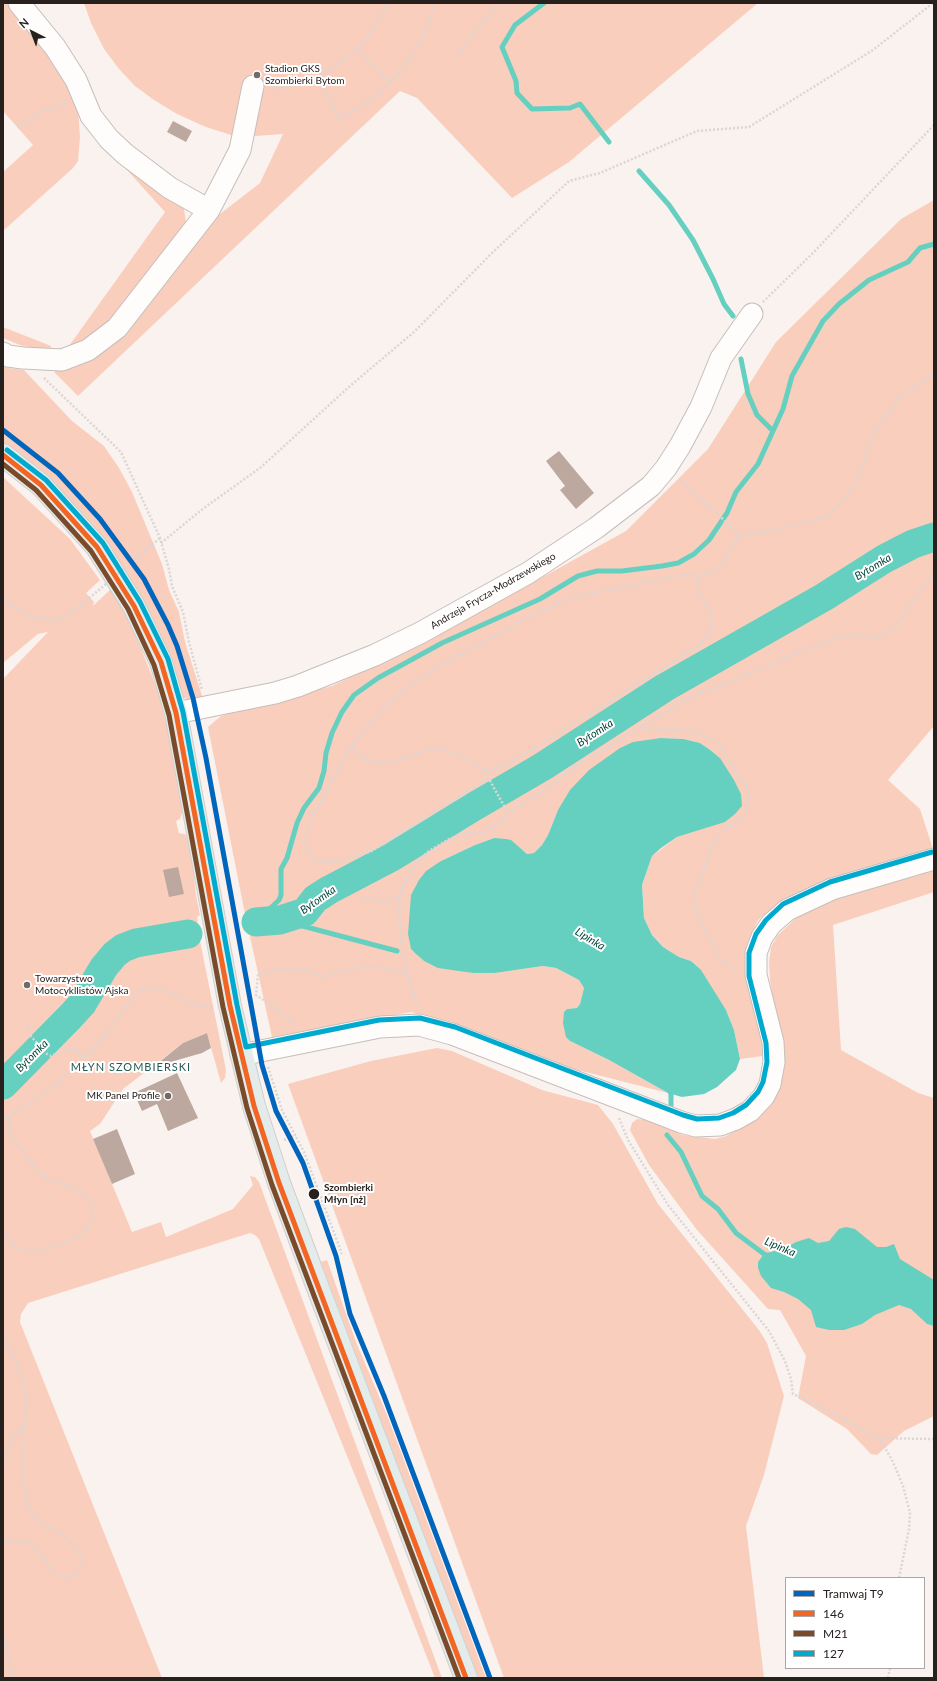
<!DOCTYPE html>
<html>
<head>
<meta charset="utf-8">
<style>
  body { margin:0 }
  #map { position:relative; width:937px; height:1681px; overflow:hidden; background:#faf2ee; font-family:Lato,sans-serif }
  canvas { display:block }
  .frame { position:absolute; inset:0; border:4px solid #28201d; pointer-events:none }
  .legend { position:absolute; left:785px; top:1577px; width:140px; height:92px; box-sizing:border-box; background:#fff; border:1px solid #a9a6a5; margin:0; padding:5px 7px; list-style:none; font-size:12px; color:#28201d }
  .legend li { display:flex; align-items:center; gap:8px; height:20px }
  .legend b { width:20px; border:1px solid #a9a6a5 }
  .north { position:absolute; left:12px; top:12px; width:40px; height:40px; -webkit-text-stroke:3px #fff; paint-order:stroke; rotate:318deg; font-size:11px; font-weight:700; line-height:16px; text-align:center; color:#28201d }
  .north::after { content:''; display:block; margin:auto; width:14px; height:18px; background:#28201d; clip-path:polygon(50% 0,100% 100%,50% 72%,0 100%) }
</style>
</head>
<body>
<div id="map">
<canvas width="937" height="1681"></canvas>
<div class="frame"></div>
<ul class="legend">
<li><b style="height:5px;background:#0065bd"></b>Tramwaj T9</li>
<li><b style="height:5px;background:#f26522"></b>146</li>
<li><b style="height:5px;background:#7a4b2a"></b>M21</li>
<li><b style="height:5px;background:#00a9ce"></b>127</li>
</ul>
<div class="north">N</div>
</div>
<script>
const c = document.querySelector('canvas').getContext('2d');
c.lineJoin = 'round';
function paint(path, color) {
  c.fillStyle = color;
  c.fill(path, 'evenodd');
}
function shape(rows) {
  const path = new Path2D();
  for (const r of rows) {
    path.moveTo(r[0], r[1]);
    for (let i = 2; i < r.length; i += 2) path.lineTo(r[i], r[i + 1]);
  }
  return path;
}
function strokePath(path, color, width, dash) {
  c.strokeStyle = color;
  c.lineWidth = width;
  c.lineCap = dash ? 'butt' : 'round';
  c.setLineDash(dash || []);
  c.stroke(path);
}
function write(font, color, halo, rows, align = 'center') {
  c.font = font + ' Lato,sans-serif';
  c.lineWidth = 4;
  c.setLineDash([]);
  c.textBaseline = 'middle';
  c.strokeStyle = halo;
  c.fillStyle = color;
  for (const [text, x, y, turn = 0] of rows) {
    c.save();
    c.translate(x, y);
    c.rotate((+turn || 0) * Math.PI / 180);
    c.textAlign = isNaN(turn) ? turn : align;
    if (halo) c.strokeText(text, 0, 0);
    c.fillText(text, 0, 0);
    c.restore();
  }
}
paint(shape([
  [3,3,10,3,58,62,78,107,80,137,78,161,73,168,3,231,3,172,33,145,3,111],
  [84,3,758,3,569,162,512,198,417,98,400,91,78,396,54,372,125,329,220,214,260,183,283,134,256,136,231,135,206,127,177,114,154,100,135,86,119,69,104,49,91,23],
  [118,160,179,202,184,209,186,223,107,327,71,348,69,346,165,212],
  [934,200,934,726,888,780,920,809,934,852,845,877,782,901,758,920,746,947,747,983,763,1044,763,1056,740,1059,734,1030,726,1010,691,961,679,957,663,947,652,935,644,918,642,885,652,856,677,837,708,827,720,758,709,749,700,743,684,739,661,738,558,810,548,835,542,845,534,853,527,854,522,850,494,838,475,845,441,861,411,949,424,961,473,973,495,973,543,966,556,968,579,980,584,988,580,1004,577,1008,567,1009,570,1041,609,1060,668,1093,562,1066,487,1036,411,1012,272,1037,244,909,208,727,221,716,332,686,445,631,626,531,708,449,776,342,901,219],
  [3,327,51,346,51,349,42,350,20,345,3,338],
  [3,366,9,368,24,370,72,421,104,446,119,468,132,492,162,564,169,590,179,612,185,642,203,699,187,699,182,697,153,625,3,445],
  [3,477,70,539,100,580,85,594,86,593,94,602,93,605,94,605,112,588,136,636,158,691,171,742,184,805,181,816,180,819,176,821,179,833,184,834,188,836,190,841,196,895,200,915,197,917,198,926,137,938,129,941,113,952,99,970,80,1000,68,1015,45,1038,37,1040,34,1049,3,1078,3,679,48,632,38,634,3,663],
  [934,868,934,892,833,925,841,1050,918,1093,934,1098,934,1416,904,1431,877,1455,871,1454,847,1429,798,1398,806,1356,780,1310,768,1309,697,1230,649,1165,630,1130,632,1123,637,1119,646,1120,683,1135,715,1139,726,1136,746,1125,784,1067,770,980,769,962,771,947,777,936,797,917,824,901],
  [199,936,226,1070,225,1078,221,1083,207,1033,183,1043,123,1089,100,1124,90,1131,132,1232,161,1222,166,1237,233,1209,253,1185,250,1176,255,1177,259,1182,442,1678,435,1678,384,1547,259,1239,255,1235,250,1233,28,1303,21,1314,20,1322,162,1678,3,1678,3,1091,42,1055,48,1051,47,1049,50,1045,86,1009,99,991,111,963,116,958,122,954,140,947,169,945],
  [437,1048,452,1051,542,1090,598,1105,613,1124,658,1204,759,1330,767,1343,784,1396,764,1475,746,1526,764,1678,504,1678,288,1084,371,1061],
  [327,1260,356,1342,387,1415,486,1678,479,1678,476,1672,321,1262]
]), '#facebd');
paint(shape([
  [661,738,684,739,700,743,709,749,720,758,734,780,741,794,742,806,735,814,725,822,677,837,661,848,652,856,642,885,644,918,652,935,663,947,679,957,691,961,701,970,726,1010,734,1030,740,1059,736,1070,717,1087,704,1094,682,1097,668,1093,609,1060,570,1041,566,1037,563,1023,564,1012,567,1009,577,1008,580,1004,584,988,579,980,556,968,543,966,495,973,473,973,438,968,424,961,416,954,411,949,408,934,411,895,419,880,426,871,441,861,475,845,494,838,506,839,511,840,527,854,534,853,542,845,548,835,558,810,570,790,589,770,620,748,633,742],
  [846,1227,855,1229,877,1247,886,1247,894,1244,900,1259,934,1280,934,1326,927,1324,911,1309,899,1305,875,1315,862,1324,844,1330,829,1330,816,1327,811,1310,798,1299,784,1292,771,1288,761,1276,758,1268,758,1262,764,1254,787,1247,796,1242,809,1238,818,1243,829,1241,839,1229]
]), '#66d0c0');
strokePath(shape([
  [544,3,515,25,502,47,516,81,517,93,532,109,570,108,580,104,609,142],
  [639,171,669,205,693,240,713,279,724,304,733,316],
  [741,359,748,394,757,415,772,430],
  [280,920,397,951],
  [256,922,279,900,281,895,281,869,287,858,297,823,304,808,319,788,324,771,326,753,332,733,342,712,354,695,378,678,442,643,540,599,578,576,597,571,622,571,662,566,678,563,694,554,709,540,727,513,736,492,758,464,783,409,792,376,823,321,839,304,869,280,908,262,920,248,934,244],
  [668,1087,671,1094,671,1108],
  [667,1135,681,1152,702,1196,718,1209,736,1233,764,1254,770,1256]
]), '#66d0c0', 5);
strokePath(shape([
  [256,922,280,920,305,912,315,899,329,890,392,857,475,806,542,767,664,688,824,597,884,559,913,544,934,537],
  [3,1085,70,1017,82,1004,104,967,115,954,123,948,136,943,188,934]
]), '#66d0c0', 29);
paint(shape([
  [173,121,192,131,186,142,167,132],
  [559,451,594,493,576,509,560,490,565,486,546,461],
  [178,867,184,894,169,897,163,870],
  [207,1033,211,1048,202,1053,153,1067,183,1043],
  [177,1073,198,1118,168,1131,157,1104,142,1111,134,1093],
  [117,1129,135,1174,112,1184,93,1139]
]), '#bca89f');
const minor = shape([
  [19,3,55,47,76,80,91,116,109,139,125,154,170,188,209,210],
  [3,353,8,356,23,358,62,360,88,350,117,328,209,210,240,150,253,86],
  [176,713,275,693,298,686,375,655,420,633,528,573,596,528,651,486,666,468,680,446,701,407,721,358,752,314],
  [241,1055,380,1027,419,1025,452,1034,681,1122,696,1126,720,1125,736,1119,750,1111,764,1096,770,1084,774,1062,773,1042,756,975,756,953,762,937,771,924,787,910,832,889,934,859]
]);
const major = shape([
  [3,455,41,485,97,547,134,606,161,662,176,713,230,1006,254,1106,279,1183,318,1288,466,1678]
]);
strokePath(minor, '#c6bebb', 23);
strokePath(major, '#d2cecb', 24);
strokePath(shape([
  [357,49,390,83],
  [457,55,498,3],
  [317,76,339,119,366,103,390,83,399,73,422,41,435,3],
  [273,89,301,84,333,68,357,49,371,32,381,17,388,3],
  [18,128,40,112,67,103],
  [763,302,813,253,934,125],
  [44,378,121,452,160,538,169,569,172,586,183,612,189,642,202,690],
  [680,480,718,514,739,536,785,528,830,516,856,483,874,432,900,397,934,374],
  [161,543,204,508,260,468,350,386,414,332,492,253,569,181,600,173,697,131,749,127,873,50,933,3],
  [146,550,160,538],
  [3,599,30,616,45,619,54,620,64,617,80,606],
  [640,728,692,731,716,741,749,791,746,815,727,828,714,842,694,894,696,911,720,958,733,970,738,971],
  [353,745,356,753,365,759,377,763,390,763,429,749,443,749,457,754,484,770],
  [488,779,370,852,333,862,316,861,306,847,307,832,314,814,352,745,384,707,409,686,436,668,527,618,578,596,683,575,694,575,698,578],
  [508,813,551,786,578,765,693,696,750,674,801,651,837,638,851,635,878,638,893,630,934,572],
  [363,897,382,902,400,897,402,886,420,859,429,851,449,839,464,834,484,832,503,821,508,813,484,770,493,770,515,760,698,646,709,635,712,626,711,615,698,593,698,578,721,566,739,536],
  [400,897,399,916,403,956,417,1007],
  [29,1020,28,1031,29,1034,47,1054,51,1056,68,1049,76,1049,84,1058],
  [295,1025,275,1008,256,995,258,974,280,969,305,970,325,977,336,972,374,966,408,974],
  [268,1067,282,1110,304,1152,342,1254],
  [619,1118,628,1140,668,1205,769,1331,785,1361,791,1379,793,1394,843,1418,875,1438,934,1439],
  [3,1120,39,1097,59,1082,97,1045,139,991,153,988,159,989,174,994,191,1003,213,1008],
  [284,1140,296,1135],
  [3,1233,16,1247,29,1252,38,1251,47,1249,78,1236,88,1228,93,1215,92,1204,85,1195,75,1189,50,1180,37,1171,10,1134,9,1116],
  [3,1337,16,1363,21,1377,25,1392,26,1406,24,1424,12,1439,3,1461],
  [880,1439,893,1462,903,1486,910,1513,909,1529,899,1578],
  [3,1541,28,1542,36,1549,54,1573,64,1578,71,1577,76,1574,81,1565,80,1555,77,1549,61,1534,39,1522,30,1511,26,1503,23,1475,24,1424],
  [3,1634,13,1678],
  [888,1678,890,1668]
]), '#d9d7d5', 2.5, [2, 2]);
strokePath(minor, '#fefdfc', 21);
strokePath(major, '#e3ecea', 22);
strokePath(shape([
  [80,606,146,550]
]), '#d9d7d5', 2.5, [2, 2]);
strokePath(shape([
  [3,455,41,485,97,547,134,606,161,662,176,713,230,1006,254,1106,279,1183,466,1678]
]), '#f26522', 5);
strokePath(shape([
  [3,464,36,490,91,551,128,609,154,665,169,715,223,1007,247,1108,272,1185,459,1678]
]), '#7a4b2a', 5);
strokePath(shape([
  [7,450,46,480,103,543,140,602,168,659,183,712,237,1005,246,1047,379,1020,420,1018,455,1027,683,1115,697,1119,719,1118,733,1113,746,1105,758,1092,763,1082,767,1062,766,1043,749,976,749,953,756,934,766,920,783,904,830,882,932,852]
]), '#00a9ce', 5);
strokePath(shape([
  [3,430,58,473,100,519,144,579,168,625,177,646,193,698,206,758,262,1065,276,1111,303,1163,336,1256,350,1314,384,1396,490,1678]
]), '#0065bd', 5);
for (const [x, y, r, color] of [
  [257,75,4,"#726a66"],
  [27,985,4,"#726a66"],
  [168,1096,4,"#726a66"],
  [314,1194,6,"#28201d"]
]) {
  const dot = new Path2D();
  dot.arc(x, y, r, 0, 2 * Math.PI);
  c.fillStyle = color;
  c.fill(dot);
  strokePath(dot, '#fff', 1.5);
}
write('10px', '#28201d', '#fff', [
  ["Stadion GKS",265,69],
  ["Szombierki Bytom",265,81],
  ["Towarzystwo",35,979],
  ["Motocykllistów Ajska",35,991],
  ["MK Panel Profile",160,1096,"right"]
], 'left');
write('10px', '#28201d', '#fff', [
  ["Andrzeja Frycza-Modrzewskiego",493,591,-30]
]);
write('bold 10px', '#28201d', '#fff', [
  ["Szombierki",324,1188],
  ["Młyn [nż]",324,1200]
], 'left');
write('italic 11px', '#004339', '#fff', [
  ["Bytomka",873,567,-31],
  ["Bytomka",595,733,-33],
  ["Bytomka",318,900,-35],
  ["Lipinka",590,939,31],
  ["Bytomka",32,1056,-45],
  ["Lipinka",780,1247,23]
]);
c.letterSpacing = '1px';
write('11px', '#245a51', '#fff', [
  ["MŁYN SZOMBIERSKI",131,1067]
]);
c.letterSpacing = '0px';
</script>
</body>
</html>
